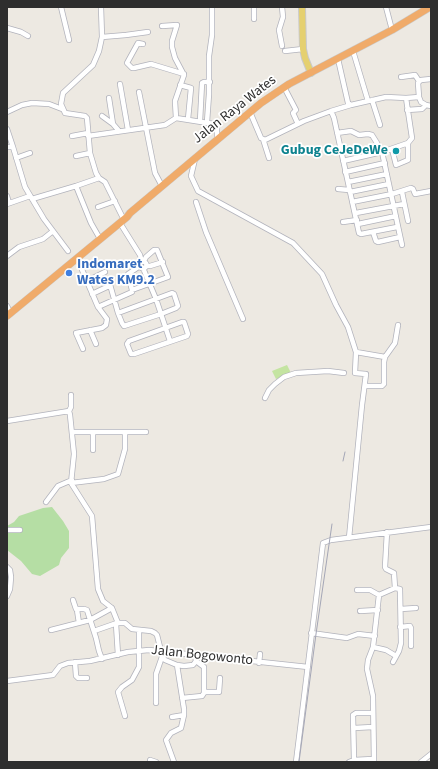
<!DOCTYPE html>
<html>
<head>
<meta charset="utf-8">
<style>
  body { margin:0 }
  #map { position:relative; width:438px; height:769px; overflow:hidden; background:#ede9e2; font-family:"Source Sans 3",sans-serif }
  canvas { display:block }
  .frame { position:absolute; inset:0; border:8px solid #2e2e2e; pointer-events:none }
</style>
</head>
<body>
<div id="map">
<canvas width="438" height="769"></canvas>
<div class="frame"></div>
</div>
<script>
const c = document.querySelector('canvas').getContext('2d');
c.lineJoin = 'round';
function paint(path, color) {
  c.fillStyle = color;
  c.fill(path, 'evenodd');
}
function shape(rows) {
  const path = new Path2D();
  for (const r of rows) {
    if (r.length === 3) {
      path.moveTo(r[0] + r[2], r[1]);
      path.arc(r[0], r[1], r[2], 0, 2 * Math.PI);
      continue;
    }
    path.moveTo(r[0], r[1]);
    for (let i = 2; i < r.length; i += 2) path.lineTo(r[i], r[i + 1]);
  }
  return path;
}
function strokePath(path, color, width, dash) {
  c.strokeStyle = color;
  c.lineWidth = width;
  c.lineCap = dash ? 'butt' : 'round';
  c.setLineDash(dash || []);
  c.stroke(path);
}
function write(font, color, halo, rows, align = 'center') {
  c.font = font + ' "Source Sans 3",sans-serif';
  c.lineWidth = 3.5;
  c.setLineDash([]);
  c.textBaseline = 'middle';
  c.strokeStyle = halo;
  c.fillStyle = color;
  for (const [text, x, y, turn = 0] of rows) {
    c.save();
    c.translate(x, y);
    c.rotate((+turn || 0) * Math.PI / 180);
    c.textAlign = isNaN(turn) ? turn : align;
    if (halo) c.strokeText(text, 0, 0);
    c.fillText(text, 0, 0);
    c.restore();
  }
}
paint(shape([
  [52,507,63,521,69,531,69,548,61,558,59,565,40,576,32,574,21,561,7,550,7,531,15,528,7,528,7,526,14,522,19,516,43,508]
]), '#b5dea4');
paint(shape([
  [287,365,291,373,276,379,272,371]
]), '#c4e4a1');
const minor = shape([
  [61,7,69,40],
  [101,7,102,37,99,51,93,65,63,93,61,104,65,113,85,116,87,118,90,153,96,173,99,178,105,182,122,216],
  [254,7,254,19],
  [282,7,283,17,279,30,282,46],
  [386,7,392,30],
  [162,26,177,25,172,41,172,47,175,58,184,75,175,101,176,118],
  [7,28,21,32,28,36],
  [102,37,126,35,148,32],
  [143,44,138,43,127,63,132,68,134,68,151,64,184,74],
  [285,51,303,49],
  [353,51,368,101],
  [338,59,348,103,351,105,386,97,406,98,419,97],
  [401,77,415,75,419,81],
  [431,79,421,80,418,83,419,97,421,102,426,105,431,106],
  [120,84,128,130],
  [180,85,191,88,188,119],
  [284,87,296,110,293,113,298,124],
  [139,92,155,173,162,186],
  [109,98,113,124,119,131],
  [372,100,380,125],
  [407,110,422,109,426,105],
  [331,111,351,105],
  [7,112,22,105,32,103,49,104,62,109],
  [250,112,261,138,265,140,304,121,331,111,334,118,359,233,361,234,397,227],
  [102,116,113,124],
  [200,121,202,83,204,82,210,82],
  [207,122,209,94,209,56,212,35,212,7],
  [7,129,13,147,7,147],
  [337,133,351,131,359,135,368,134,372,135,377,143,381,152],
  [72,136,88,133],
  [88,136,165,125,176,118,214,124,217,127,217,140],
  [263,139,269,158],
  [13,147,25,187,44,219,68,251],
  [392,149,396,165,408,160,408,143,412,138,406,98],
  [382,152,402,245],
  [76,156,90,153],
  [16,158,30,153],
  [195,159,191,176,198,191,293,243,322,274,336,305,348,327,356,352,385,357],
  [343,161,382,152,408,143],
  [345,172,385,163],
  [348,182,387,174],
  [76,186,91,223,99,237],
  [338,189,349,190],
  [350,192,389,184],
  [402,192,408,221],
  [7,196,9,203],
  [32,199,76,186,99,178],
  [196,202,206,232,243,319],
  [352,202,392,194,411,188,413,189,415,194,431,191],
  [7,204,30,196],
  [98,207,115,201],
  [356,213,404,204],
  [343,222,357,220],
  [120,223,140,255,142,262],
  [358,224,396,216],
  [373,232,376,241,378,242,400,237],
  [7,256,19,247,43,239,53,231],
  [77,258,98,307,107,319,106,325,102,328,76,333,83,349],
  [143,265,3.5],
  [147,266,150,266,163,262],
  [143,268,156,299,170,341],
  [87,281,105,272],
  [109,281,118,313,122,323,124,326,161,314,176,308,178,306,174,294,172,293,118,313],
  [132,290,168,277,157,250,154,250,146,257,144,261],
  [92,294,109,286],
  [7,306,9,310],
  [98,307,132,292,132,290,128,274,140,266],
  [182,322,184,322,188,334,187,336,134,354,131,354,127,344,129,341,182,322],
  [90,330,96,344],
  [365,386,382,386,384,384,384,362,385,357,395,343,398,325],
  [265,398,269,390,275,384,284,377,296,373,328,371,344,373],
  [69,411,71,407,71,395],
  [7,421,69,411,70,415,74,454,71,483,92,516,98,589,103,601,112,608,118,623,125,623,132,629,151,631,155,633,157,635,161,651],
  [72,432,146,432],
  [93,433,93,450],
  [71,483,104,479,118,474,125,449,125,433],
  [46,502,58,486,72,480],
  [7,530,20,530],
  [349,538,362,405,366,374,355,373,356,352],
  [7,567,10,570,11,577,10,589,7,596],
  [357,590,370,590,379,595,395,588,394,573,386,569,385,567,387,532],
  [73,600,76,609,84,609,87,610,96,638,99,651,102,659],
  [401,609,416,608],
  [77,610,79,623],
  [360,611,378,610],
  [116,624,118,655],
  [400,627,410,626,411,628,411,646],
  [51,630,90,620,112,608],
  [94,631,117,623],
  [311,633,347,638,358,634,375,636],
  [373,647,386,650,396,656],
  [162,656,165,660,177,665],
  [75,662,76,676,78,678,87,678],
  [393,662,399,651,401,643,400,589,395,588],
  [259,663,260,654],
  [7,681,53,675,60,666,68,663,90,661,128,652,149,650,308,667],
  [205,692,219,692,220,678],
  [182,698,202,696,204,693,204,667,196,661],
  [156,703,156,674,164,651],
  [125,716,118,692,122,687,132,680,139,667,139,630],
  [172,717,184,715],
  [354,728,373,727],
  [150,760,156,762],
  [354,760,353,715,356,713,373,713],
  [174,762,166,740,171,733,181,728,184,715,184,709,177,665,184,666,193,665,196,661,195,655],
  [296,762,323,543,331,540,431,527],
  [349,762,354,760,373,759],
  [374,762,373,696,367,669,368,660,373,647,379,595],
  [421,762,431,754]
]);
const major = shape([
  [302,7,303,49,305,58,311,73]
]);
const highway = shape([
  [7,316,127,217,130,213,261,103,289,84,392,30,430,7]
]);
strokePath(minor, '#b2b3bc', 6);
strokePath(major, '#c9c9c9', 8);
strokePath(highway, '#c9c9c9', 8);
strokePath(minor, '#fff', 4.5);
strokePath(major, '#e5d06f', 6);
strokePath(highway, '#f0ab6a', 7);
strokePath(shape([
  [343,461,345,452],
  [299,762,316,634,332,524]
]), '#a4a6b6', 1);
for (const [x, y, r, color] of [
  [396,151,4,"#0f9aa8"],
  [69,273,4,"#3f7fe0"]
]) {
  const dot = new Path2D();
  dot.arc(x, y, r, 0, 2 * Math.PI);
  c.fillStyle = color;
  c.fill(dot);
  strokePath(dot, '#fff', 1.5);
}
write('14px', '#2e2e2e', '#fff', [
  ["Jalan Raya Wates",235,110,-38],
  ["Jalan Bogowonto",202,656,6]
]);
write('bold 14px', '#0d838f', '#fff', [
  ["Gubug CeJeDeWe",388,151]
], 'right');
write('bold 14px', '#366cbe', '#fff', [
  ["Indomaret",77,265],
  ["Wates KM9.2",77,281]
], 'left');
</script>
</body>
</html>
